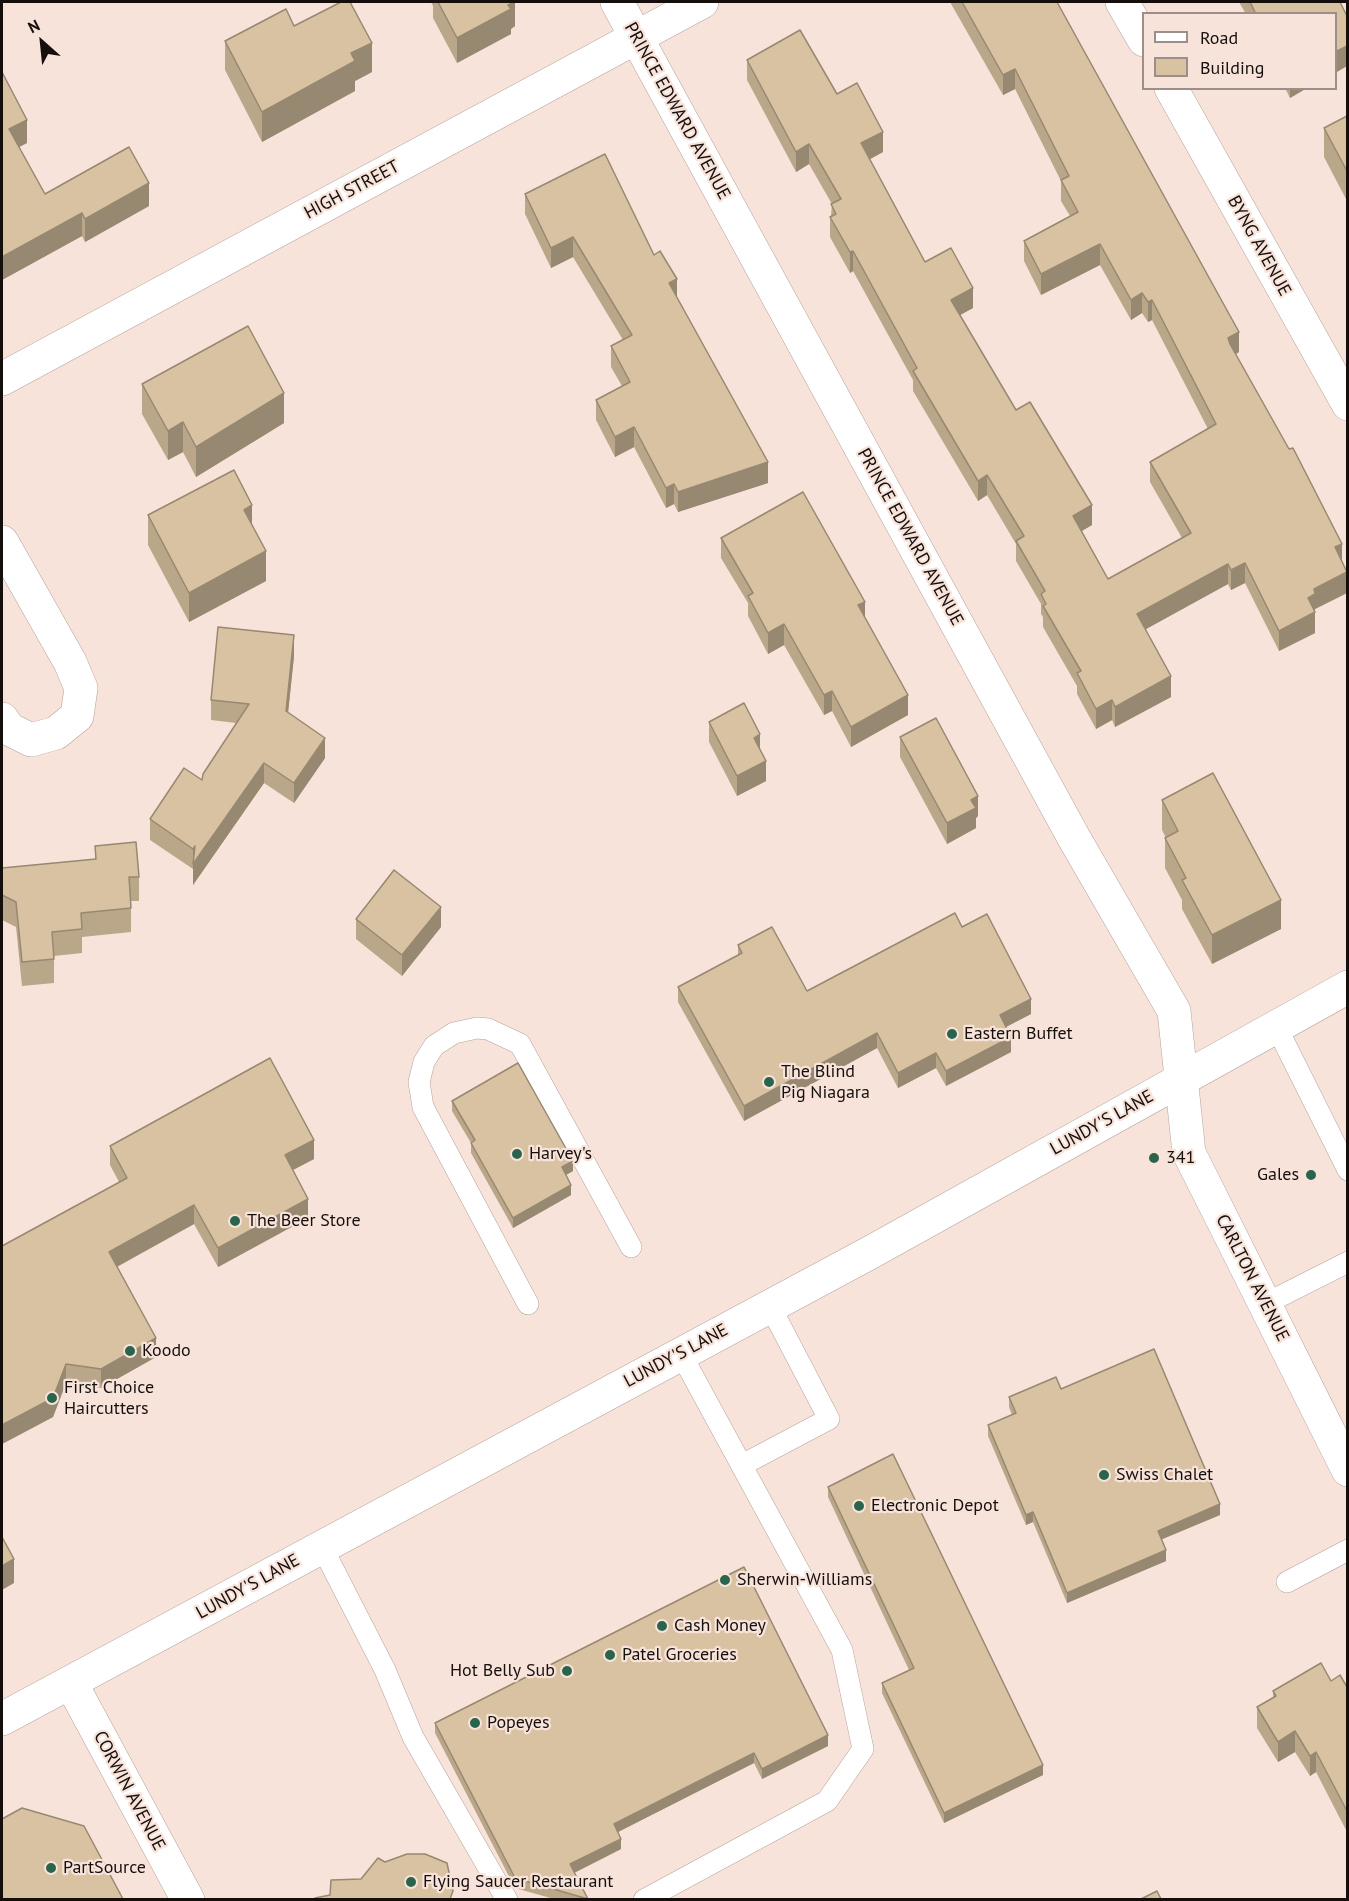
<!DOCTYPE html>
<html>
<head>
<meta charset="utf-8">
<style>
  body { margin:0 }
  #map { position:relative; width:1349px; height:1901px; overflow:hidden; background:#f8e3db; font-family:"PT Sans",sans-serif }
  canvas { display:block }
  .frame { position:absolute; inset:0; border:3px solid #150f0c; pointer-events:none }
  .legend { position:absolute; left:1142px; top:12px; width:195px; height:78px; box-sizing:border-box; background:#f8e3db; border:2px solid #9d8e88; margin:0; padding:8px 10px; list-style:none; font-size:18px; color:#150f0c }
  .legend li { display:flex; align-items:center; gap:12px; height:30px }
  .legend b { width:30px; border:2px solid #9d8e88 }
  .north { position:absolute; left:12px; top:12px; width:60px; height:60px; -webkit-text-stroke:4px #f8e3db; paint-order:stroke; rotate:333deg; font-size:16px; font-weight:700; line-height:24px; text-align:center; color:#150f0c }
  .north::after { content:''; display:block; margin:auto; width:21px; height:27px; background:#150f0c; clip-path:polygon(50% 0,100% 100%,50% 72%,0 100%) }
</style>
</head>
<body>
<div id="map">
<canvas width="1349" height="1901"></canvas>
<div class="frame"></div>
<ul class="legend">
<li><b style="height:8px;background:#fff"></b>Road</li>
<li><b style="height:16px;background:#d8c2a1"></b>Building</li>
</ul>
<div class="north">N</div>
</div>
<script>
const c = document.querySelector('canvas').getContext('2d');
c.lineJoin = 'round';
function shape(rows) {
  const path = new Path2D();
  for (const r of rows) {
    path.moveTo(r[0], r[1]);
    for (let i = 2; i < r.length; i += 2) path.lineTo(r[i], r[i + 1]);
  }
  return path;
}
function strokePath(path, color, width, dash) {
  c.strokeStyle = color;
  c.lineWidth = width;
  c.lineCap = dash ? 'butt' : 'round';
  c.setLineDash(dash || []);
  c.stroke(path);
}
function paint(path, color) {
  c.fillStyle = color;
  c.fill(path, 'evenodd');
}
function write(font, color, halo, rows, align = 'center') {
  c.font = font + ' "PT Sans",sans-serif';
  c.lineWidth = 4.5;
  c.setLineDash([]);
  c.textBaseline = 'middle';
  c.strokeStyle = halo;
  c.fillStyle = color;
  for (const [text, x, y, turn = 0] of rows) {
    c.save();
    c.translate(x, y);
    c.rotate((+turn || 0) * Math.PI / 180);
    c.textAlign = isNaN(turn) ? turn : align;
    if (halo) c.strokeText(text, 0, 0);
    c.fillText(text, 0, 0);
    c.restore();
  }
}
const service = shape([
  [1276,1026,1348,1170],
  [528,1304,423,1107,419,1082,424,1062,434,1046,454,1033,477,1028,488,1029,520,1044,631,1247],
  [1265,1304,1348,1262],
  [742,1465,829,1419,770,1306],
  [322,1547,385,1670,413,1737,507,1900],
  [1287,1582,1348,1550],
  [644,1900,827,1801,863,1749,842,1650,681,1354]
]);
const minor = shape([
  [617,2,1074,838,1174,1011,1189,1153,1348,1470],
  [1122,2,1144,40],
  [1171,88,1348,404],
  [2,379,702,2],
  [2,542,70,662,81,688,77,716,56,733,31,740,9,729,2,719],
  [71,1683,188,1900]
]);
const secondary = shape([
  [2,1719,873,1251,1348,987]
]);
strokePath(service, '#b6a29a', 22);
strokePath(minor, '#b6a29a', 34);
strokePath(secondary, '#b6a29a', 34);
strokePath(service, '#fff', 21);
strokePath(minor, '#fff', 33);
strokePath(secondary, '#fff', 33);
paint(shape([
  [431,2,515,2,515,26,511,29,511,34,457,63,433,18,433,6],
  [950,2,1052,2,1239,352,1236,354,1342,561,1347,593,1315,609,1315,633,1279,651,1245,583,1231,590,1228,584,1146,629,1171,697,1115,727,1112,720,1096,729,1077,694,1077,686,1043,627,1043,617,1041,614,1041,604,1016,561,1016,544,987,495,978,501,913,391,913,380,853,271,850,273,830,237,830,217,831,216,832,204,809,164,796,172,747,80,747,60,837,94,883,152,870,159,925,262,973,308,960,315,1016,410,1092,525,1082,531,1108,579,1182,538,1150,482,1150,462,1208,429,1152,320,1148,322,1142,313,1131,320,1100,265,1041,295,1024,261,1024,241,1070,216,1061,201,1061,181,1015,89,1003,95],
  [1239,2,1340,2,1347,16,1347,66,1335,73,1335,14,1246,14],
  [294,26,372,72,355,81,355,91,262,142,225,70,225,41],
  [2,72,27,143,19,147,45,194,149,206,85,242,82,236,2,280],
  [1285,88,1307,88,1290,98],
  [1347,116,1347,201,1324,157,1324,128],
  [525,194,654,255,677,297,768,483,678,512,674,504,666,508,634,447,615,457,596,420,596,400,622,386,611,367,611,346,623,340,573,257,551,268,525,214],
  [142,384,284,423,196,477,183,452,168,460,142,414],
  [148,515,252,526,266,581,189,622,148,545],
  [721,538,865,617,908,715,851,747,832,711,824,715,784,645,768,654,748,616,748,603,721,558],
  [294,656,288,713,325,758,294,803,264,783,193,885,193,869,150,840,150,819,202,780,236,723,211,720,211,700],
  [709,722,760,751,766,781,737,796,709,742],
  [900,737,978,816,976,818,976,828,947,844,900,757],
  [1162,800,1281,929,1212,964,1182,909,1182,900,1165,868,1165,838,1166,838,1162,830],
  [95,846,139,877,139,901,131,901,131,932,82,937,82,953,54,956,54,983,22,986,16,927,2,920,2,868,95,859],
  [356,919,441,927,402,976,356,939],
  [962,927,1031,1014,1006,1027,1011,1052,946,1086,936,1068,898,1088,877,1048,744,1121,678,1002,678,987,738,955,738,945,807,991],
  [452,1101,573,1171,566,1175,571,1195,513,1228,471,1153,471,1143,452,1111],
  [110,1146,314,1159,293,1170,308,1218,218,1267,194,1224,117,1267,156,1357,101,1388,66,1383,53,1417,2,1444,2,1246,119,1182,110,1165],
  [1061,1389,1220,1515,1161,1539,1166,1561,1067,1603,1033,1522,1026,1525,988,1436,988,1425,1012,1415,1009,1407,1009,1397],
  [828,1487,1043,1775,944,1823,882,1693,882,1683,909,1670,828,1497],
  [1331,1681,1347,1687,1347,1832,1316,1772,1310,1776,1295,1752,1278,1762,1257,1728,1257,1707,1273,1698,1273,1691],
  [435,1723,828,1746,762,1779,754,1763,618,1832,621,1849,574,1873,588,1899,554,1899,515,1888,435,1733]
]), '#baa78a');
paint(shape([
  [514,2,515,2,515,26,511,29,511,34,457,63,457,38],
  [372,43,372,72,355,81,355,91,262,142,262,112,351,53],
  [1347,46,1347,66,1335,73,1335,52],
  [1015,69,1015,89,1003,95,1003,75],
  [1290,88,1307,88,1290,98],
  [27,120,27,143,9,152,9,129],
  [883,132,883,152,861,164,861,143],
  [809,144,809,164,796,172,796,152],
  [149,183,149,206,85,242,85,219],
  [82,213,82,236,2,280,2,257],
  [573,237,573,257,551,268,551,248],
  [1100,244,1100,265,1041,295,1041,274],
  [853,251,853,271,850,273,850,252],
  [677,279,677,299,669,283],
  [973,288,973,308,951,320,951,300],
  [1142,293,1142,313,1131,320,1131,300],
  [1152,300,1152,320,1148,322,1148,302],
  [1239,332,1239,352,1228,358,1228,338],
  [284,393,284,423,196,477,196,447],
  [183,422,183,452,168,460,168,431],
  [634,427,634,447,615,457,615,437],
  [768,462,768,483,678,512,678,492],
  [987,475,987,495,978,501,978,481],
  [674,484,674,504,666,508,666,488],
  [252,505,252,534,244,510],
  [1092,505,1092,525,1073,536,1073,516],
  [1342,544,1342,564,1335,547],
  [266,551,266,581,189,622,189,593],
  [1245,563,1245,583,1231,590,1231,570],
  [1228,564,1228,584,1137,634,1137,614],
  [1347,572,1347,593,1315,609,1315,633,1279,651,1279,631,1308,598,1314,589],
  [865,602,865,622,858,605],
  [784,624,784,645,768,654,768,633],
  [294,635,294,656,286,732,286,711],
  [1171,676,1171,697,1115,727,1115,707],
  [832,691,832,711,824,715,824,695],
  [908,695,908,715,851,747,851,727],
  [1112,700,1112,720,1096,729,1096,709],
  [760,734,760,754,754,738],
  [325,738,325,758,294,803,294,783],
  [766,761,766,781,737,796,737,776],
  [264,763,264,783,193,885,193,849],
  [978,796,978,816,976,818,976,828,947,844,947,823,971,800],
  [1281,900,1281,929,1212,964,1212,935],
  [441,907,441,927,402,976,402,955],
  [1031,999,1031,1014,1000,1030,1000,1015],
  [877,1033,877,1048,744,1121,744,1106],
  [1011,1037,1011,1052,946,1086,946,1071],
  [936,1053,936,1068,898,1088,898,1073],
  [314,1140,314,1159,285,1174,285,1155],
  [573,1161,573,1171,562,1177,562,1167],
  [571,1185,571,1195,513,1228,513,1218],
  [308,1199,308,1218,218,1267,218,1248],
  [194,1205,194,1224,109,1271,109,1252],
  [156,1338,156,1357,101,1388,101,1369],
  [66,1364,66,1383,53,1417,2,1444,2,1425],
  [1220,1504,1220,1515,1158,1541,1158,1531],
  [1033,1512,1033,1522,1026,1525,1026,1515],
  [1166,1550,1166,1561,1067,1603,1067,1593],
  [14,1559,14,1583,2,1590,2,1566],
  [1295,1731,1295,1752,1278,1762,1278,1742],
  [828,1735,828,1746,762,1779,762,1769],
  [1316,1752,1316,1772,1310,1776,1310,1756],
  [754,1753,754,1763,614,1834,614,1824],
  [1043,1765,1043,1775,944,1823,944,1813],
  [621,1839,621,1849,570,1875,570,1864]
]), '#978871');
const building = shape([
  [341,2,350,2,372,43,351,53,355,61,262,112,225,41,286,9,294,26,341,2],
  [438,2,514,2,508,5,511,9,457,38,438,2],
  [962,2,1057,2,1239,332,1228,338,1230,344,1289,449,1293,448,1342,544,1335,547,1347,572,1314,589,1315,594,1308,598,1315,612,1279,631,1245,563,1231,570,1228,564,1137,614,1171,676,1115,707,1112,700,1096,709,1077,673,1081,671,1043,606,1046,604,1041,594,1045,591,1016,541,1024,536,987,475,978,481,913,371,917,368,853,251,850,252,830,217,836,214,831,204,841,199,809,144,796,152,747,60,800,30,837,94,857,83,883,132,861,143,925,262,951,248,973,288,951,300,1016,410,1030,402,1092,505,1073,516,1108,579,1191,533,1150,462,1216,424,1152,300,1148,302,1142,293,1131,300,1100,244,1041,274,1024,241,1078,212,1061,180,1069,176,1015,69,1003,75,962,2],
  [1250,2,1340,2,1347,16,1347,46,1335,52,1335,14,1256,14,1250,2],
  [2,72,27,120,9,129,45,194,129,147,149,183,85,219,82,213,2,257,2,72],
  [1347,116,1347,171,1324,128,1347,116],
  [605,154,654,255,660,251,677,279,669,283,768,462,678,492,674,484,666,488,634,427,615,437,596,400,630,382,611,346,632,335,573,237,551,248,525,194,605,154],
  [248,326,284,393,196,447,183,422,168,431,142,384,248,326],
  [234,470,252,505,244,510,266,551,189,593,148,515,234,470],
  [803,492,865,602,858,605,908,695,851,727,832,691,824,695,784,624,768,633,748,596,753,593,721,538,803,492],
  [218,627,294,635,286,711,325,738,294,783,264,763,193,864,195,846,193,849,150,819,184,768,202,780,203,774,249,704,211,700,218,627],
  [744,703,760,734,754,738,766,761,737,776,709,722,744,703],
  [936,718,978,796,971,800,976,808,947,823,900,737,936,718],
  [1213,773,1281,900,1212,935,1182,880,1186,878,1165,838,1178,831,1162,800,1213,773],
  [136,842,139,877,129,877,131,908,81,913,82,929,52,932,54,959,22,962,16,902,2,895,2,868,96,859,95,846,136,842],
  [394,870,441,907,402,955,356,919,394,870],
  [955,913,962,927,987,914,1031,999,1000,1015,1011,1037,946,1071,936,1053,898,1073,877,1033,744,1106,678,987,742,953,738,945,772,927,807,991,955,913],
  [270,1058,314,1140,285,1155,308,1199,218,1248,194,1205,109,1252,156,1338,101,1369,66,1364,53,1398,2,1425,2,1246,127,1178,110,1146,270,1058],
  [518,1063,573,1161,562,1167,571,1185,513,1218,471,1143,475,1140,452,1101,518,1063],
  [1154,1349,1220,1504,1158,1531,1166,1550,1067,1593,1033,1512,1026,1515,988,1425,1016,1413,1009,1397,1056,1377,1061,1389,1154,1349],
  [893,1454,1043,1765,944,1813,882,1683,914,1668,828,1487,893,1454],
  [2,1537,14,1559,2,1566,2,1537],
  [744,1567,828,1735,762,1769,754,1753,614,1824,621,1839,570,1864,588,1899,515,1878,435,1723,744,1567],
  [1321,1663,1331,1681,1340,1675,1347,1687,1347,1811,1316,1752,1310,1756,1295,1731,1278,1742,1257,1707,1276,1696,1273,1691,1321,1663],
  [22,1808,84,1826,123,1899,2,1899,2,1819,22,1808],
  [407,1854,425,1854,447,1863,453,1891,450,1899,314,1899,315,1898,330,1895,331,1880,361,1879,378,1858,385,1862,407,1854],
  [1157,1891,1161,1899,1141,1899,1157,1891]
]);
paint(building, '#d8c2a1');
strokePath(building, '#978871', 1.5);
for (const [x, y, r, color] of [
  [952,1034,6,"#2b644d"],
  [769,1082,6,"#2b644d"],
  [517,1154,6,"#2b644d"],
  [1154,1158,6,"#2b644d"],
  [1311,1175,6,"#2b644d"],
  [235,1221,6,"#2b644d"],
  [130,1351,6,"#2b644d"],
  [52,1398,6,"#2b644d"],
  [1104,1475,6,"#2b644d"],
  [859,1506,6,"#2b644d"],
  [725,1580,6,"#2b644d"],
  [662,1626,6,"#2b644d"],
  [610,1655,6,"#2b644d"],
  [567,1671,6,"#2b644d"],
  [475,1723,6,"#2b644d"],
  [51,1868,6,"#2b644d"],
  [411,1882,6,"#2b644d"]
]) {
  const dot = new Path2D();
  dot.arc(x, y, r, 0, 2 * Math.PI);
  c.fillStyle = color;
  c.fill(dot);
  strokePath(dot, '#f8e3db', 2);
}
write('18px', '#150f0c', '#f8e3db', [
  ["PRINCE EDWARD AVENUE",677,111,61],
  ["HIGH STREET",352,190,-28],
  ["BYNG AVENUE",1259,246,61],
  ["PRINCE EDWARD AVENUE",910,537,61],
  ["LUNDY'S LANE",1102,1123,-29],
  ["CARLTON AVENUE",1252,1278,63],
  ["LUNDY'S LANE",676,1356,-28],
  ["LUNDY'S LANE",248,1587,-29],
  ["CORWIN AVENUE",129,1791,62]
]);
write('18px', '#150f0c', '#f8e3db', [
  ["Eastern Buffet",964,1034],
  ["The Blind",781,1072],
  ["Pig Niagara",781,1093],
  ["Harvey's",529,1154],
  ["341",1166,1158],
  ["Gales",1299,1175,"right"],
  ["The Beer Store",247,1221],
  ["Koodo",142,1351],
  ["First Choice",64,1388],
  ["Haircutters",64,1409],
  ["Swiss Chalet",1116,1475],
  ["Electronic Depot",871,1506],
  ["Sherwin-Williams",737,1580],
  ["Cash Money",674,1626],
  ["Patel Groceries",622,1655],
  ["Hot Belly Sub",555,1671,"right"],
  ["Popeyes",487,1723],
  ["PartSource",63,1868],
  ["Flying Saucer Restaurant",423,1882]
], 'left');
</script>
</body>
</html>
